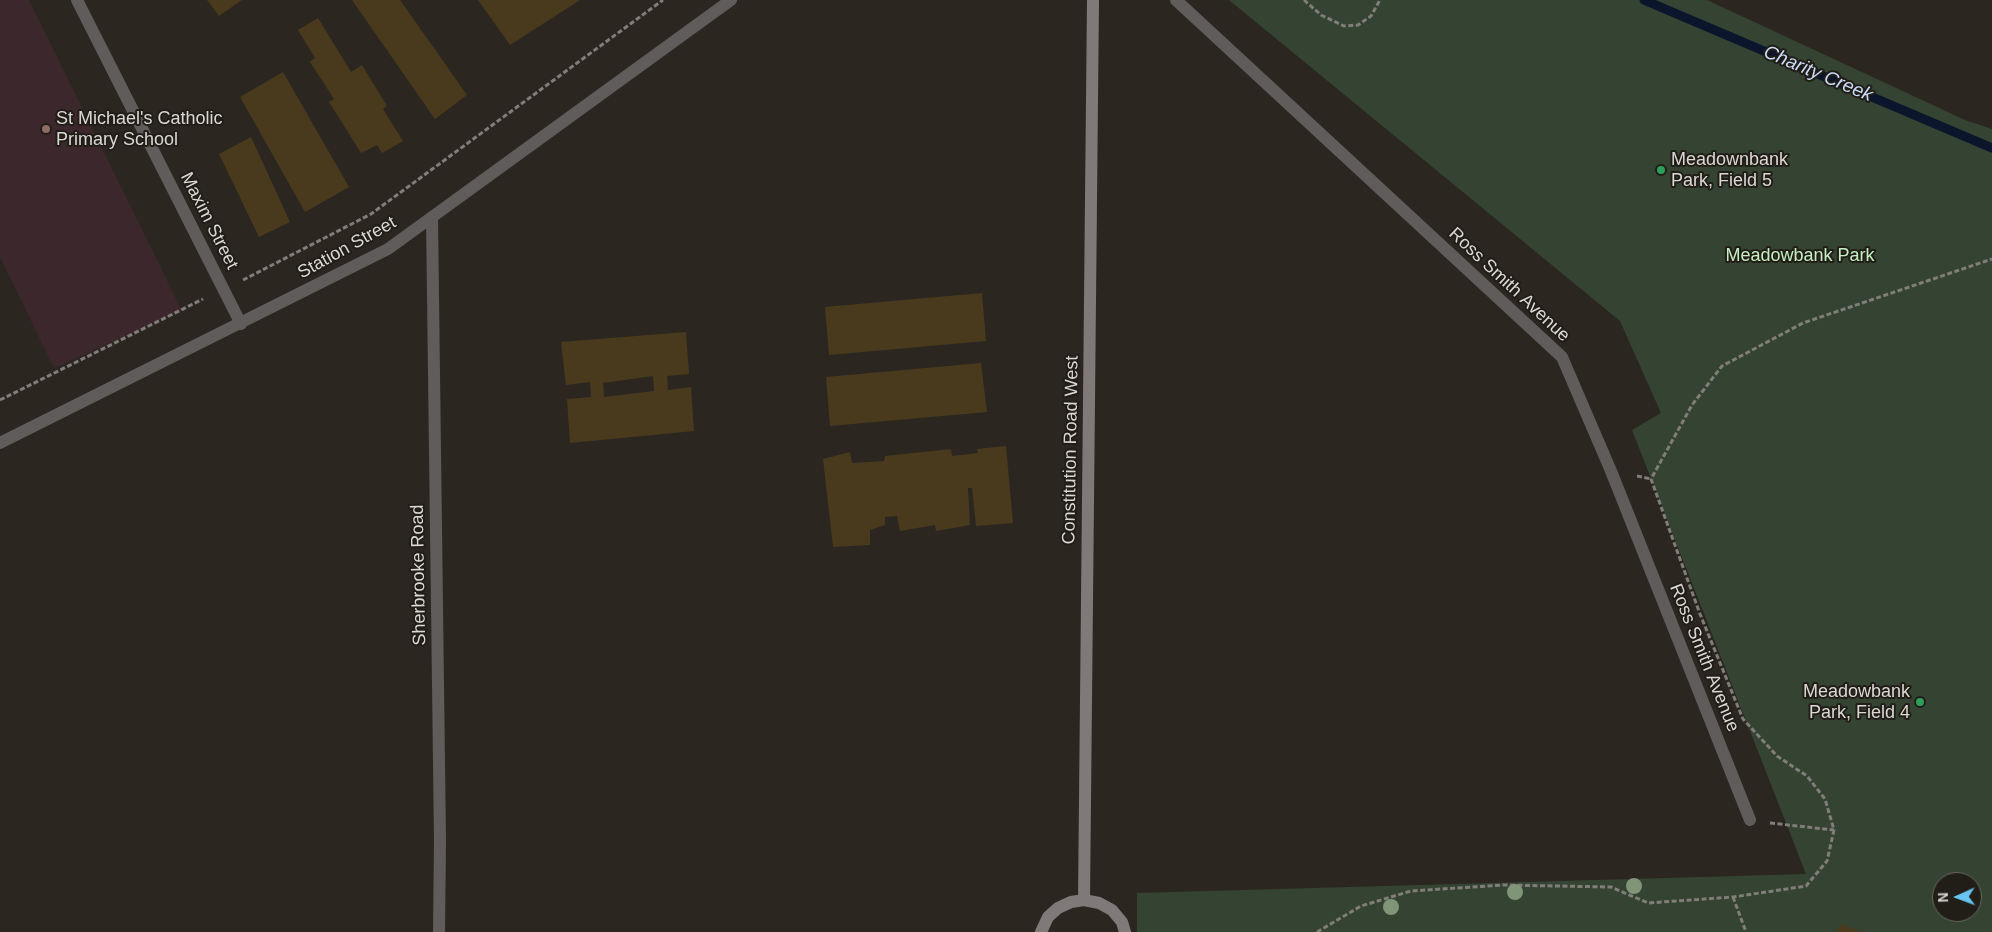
<!DOCTYPE html>
<html>
<head>
<meta charset="utf-8">
<style>
  body { margin:0 }
  #map { position:relative; width:1992px; height:932px; overflow:hidden; background:#2b2720; font-family:Arial,sans-serif }
  canvas { display:block }
  .north { position:absolute; left:1932px; top:872px; width:50px; height:50px; box-sizing:border-box; background:#211d17; border:1px solid #6b6863; border-radius:50%; rotate:268deg; font-size:14px; font-weight:700; line-height:20px; text-align:center; color:#dbd8d4 }
  .north::after { content:''; display:block; margin:auto; width:18px; height:22px; background:#69c4f1; clip-path:polygon(50% 0,100% 100%,50% 72%,0 100%) }
</style>
</head>
<body>
<div id="map">
<canvas width="1992" height="932"></canvas>
<div class="north">N</div>
</div>
<script>
const c = document.querySelector('canvas').getContext('2d');
c.lineJoin = 'round';
function paint(path, color) {
  c.fillStyle = color;
  c.fill(path, 'evenodd');
}
function shape(rows) {
  const path = new Path2D();
  for (const r of rows) {
    path.moveTo(r[0], r[1]);
    for (let i = 2; i < r.length; i += 2) path.lineTo(r[i], r[i + 1]);
  }
  return path;
}
function strokePath(path, color, width, dash) {
  c.strokeStyle = color;
  c.lineWidth = width;
  c.lineCap = dash ? 'butt' : 'round';
  c.setLineDash(dash || []);
  c.stroke(path);
}
function write(font, color, halo, rows, align = 'center') {
  c.font = font + ' Arial,sans-serif';
  c.lineWidth = 4;
  c.setLineDash([]);
  c.textBaseline = 'middle';
  c.strokeStyle = halo;
  c.fillStyle = color;
  for (const [text, x, y, turn = 0] of rows) {
    c.save();
    c.translate(x, y);
    c.rotate((+turn || 0) * Math.PI / 180);
    c.textAlign = isNaN(turn) ? turn : align;
    if (halo) c.strokeText(text, 0, 0);
    c.fillText(text, 0, 0);
    c.restore();
  }
}
paint(shape([
  [0,0,29,0,182,311,54,368,0,257]
]), '#3c282c');
paint(shape([
  [1229,0,1707,0,1965,120,1992,129,1992,932,1137,932,1137,893,1806,874,1632,430,1661,413,1620,321],
  [1942,882,1972,882,1972,912,1942,912]
]), '#344332');
strokePath(shape([
  [1644,0,1992,148]
]), '#0b152b', 9);
paint(shape([
  [207,0,242,0,219,16],
  [352,0,400,0,467,95,435,119],
  [478,0,580,0,510,45],
  [318,18,351,72,362,65,387,106,383,109,403,141,382,153,377,145,361,153,329,102,334,99,310,62,315,58,298,30],
  [283,72,349,187,305,212,240,97],
  [251,137,290,222,259,237,219,154],
  [982,293,986,341,829,355,825,307],
  [686,332,689,374,667,376,668,390,691,387,694,431,570,443,567,399,591,397,590,382,566,385,561,342],
  [653,376,654,391,604,397,603,383],
  [981,363,987,412,830,426,826,377],
  [1006,446,1013,523,976,526,972,488,968,488,970,525,936,531,935,525,900,531,897,516,885,517,885,525,870,530,870,545,833,547,823,459,850,452,852,463,884,461,885,456,951,449,952,456,978,453,977,449],
  [1840,924,1863,932,1837,932]
]), '#493a1e');
strokePath(shape([
  [1304,0,1321,15,1344,26,1358,25,1371,16,1380,0],
  [243,280,371,214,663,0],
  [0,400,203,299],
  [1637,476,1651,479],
  [1770,823,1834,830],
  [1733,897,1746,932],
  [1317,932,1361,906,1411,891,1503,885,1611,887,1648,903,1733,897,1806,886,1827,861,1834,830,1825,799,1807,776,1777,756,1743,719,1700,614,1651,479,1692,405,1722,366,1803,323,1992,259]
]), '#817d78', 3, [5, 2.5]);
strokePath(shape([
  [77,0,241,324],
  [1176,0,1562,357,1611,471,1750,820],
  [432,217,440,840,439,932]
]), '#605c5c', 12);
strokePath(shape([
  [0,443,388,249,731,0]
]), '#605c5c', 12);
strokePath(shape([
  [1084,900,1093,0],
  [1041,932,1048,917,1058,908,1071,902,1084,900,1099,903,1112,910,1122,922,1125,932]
]), '#807979', 12);
c.fillStyle = '#809578';
for (const [x, y] of [
  [1634,886],
  [1515,892],
  [1391,907]
]) {
  c.beginPath();
  c.arc(x, y, 8, 0, 2 * Math.PI);
  c.fill();
}
for (const [x, y, r, color] of [
  [46,129,5,"#8d6e63"],
  [1661,170,5,"#2e9e5b"],
  [1920,702,5,"#2e9e5b"]
]) {
  const dot = new Path2D();
  dot.arc(x, y, r, 0, 2 * Math.PI);
  c.fillStyle = color;
  c.fill(dot);
  strokePath(dot, '#211d17', 2);
}
write('18px', '#dbd8d4', '#211d17', [
  ["St Michael's Catholic",56,119],
  ["Primary School",56,140],
  ["Meadownbank",1671,160],
  ["Park, Field 5",1671,181],
  ["Meadowbank",1910,692,"right"],
  ["Park, Field 4",1910,713,"right"]
], 'left');
write('18px', '#dbd8d4', '#211d17', [
  ["Maxim Street",209,221,63],
  ["Station Street",347,248,-29],
  ["Ross Smith Avenue",1509,285,43],
  ["Constitution Road West",1071,450,-89],
  ["Sherbrooke Road",419,575,-91],
  ["Ross Smith Avenue",1704,658,68]
]);
write('18px', '#c5efc0', '#211d17', [
  ["Meadowbank Park",1800,256]
]);
write('italic 19px', '#cadaf9', '#211d17', [
  ["Charity Creek",1818,74,23]
]);
</script>
</body>
</html>
